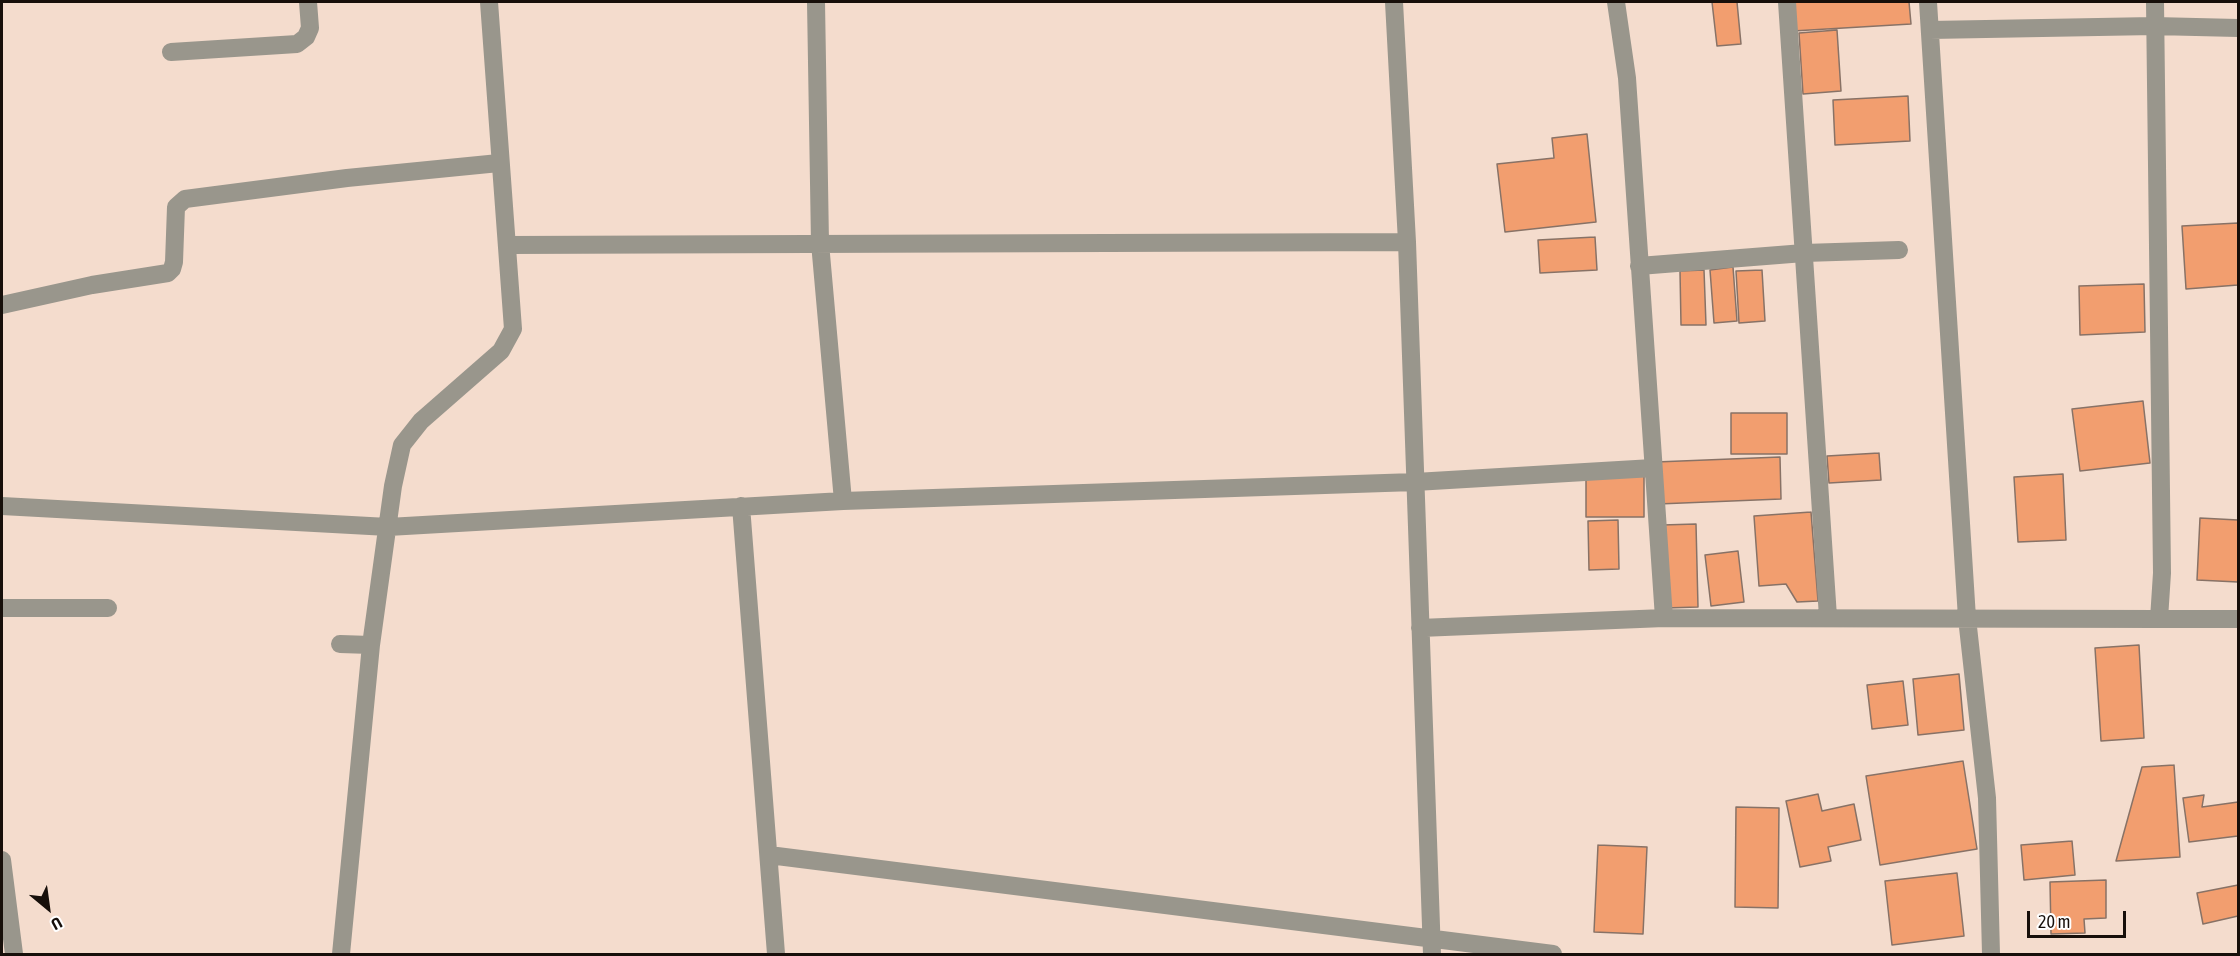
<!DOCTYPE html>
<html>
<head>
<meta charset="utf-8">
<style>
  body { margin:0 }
  #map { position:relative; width:2240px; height:956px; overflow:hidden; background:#f4dccd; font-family:"Asap Condensed",sans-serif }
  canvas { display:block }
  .frame { position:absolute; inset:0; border:3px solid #170f0a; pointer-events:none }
  .north { position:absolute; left:18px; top:878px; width:60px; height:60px; -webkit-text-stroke:4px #fff; paint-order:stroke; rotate:151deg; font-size:16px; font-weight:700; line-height:24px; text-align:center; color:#170f0a }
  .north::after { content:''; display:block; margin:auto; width:21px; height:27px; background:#170f0a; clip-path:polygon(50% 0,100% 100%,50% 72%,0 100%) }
  .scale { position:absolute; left:2027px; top:911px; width:99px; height:27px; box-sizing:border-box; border:3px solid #170f0a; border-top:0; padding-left:8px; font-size:18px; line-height:21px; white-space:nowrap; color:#170f0a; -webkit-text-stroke:4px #fff; paint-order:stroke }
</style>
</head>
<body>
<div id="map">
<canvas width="2240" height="956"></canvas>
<div class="frame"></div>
<div class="north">U</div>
<div class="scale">20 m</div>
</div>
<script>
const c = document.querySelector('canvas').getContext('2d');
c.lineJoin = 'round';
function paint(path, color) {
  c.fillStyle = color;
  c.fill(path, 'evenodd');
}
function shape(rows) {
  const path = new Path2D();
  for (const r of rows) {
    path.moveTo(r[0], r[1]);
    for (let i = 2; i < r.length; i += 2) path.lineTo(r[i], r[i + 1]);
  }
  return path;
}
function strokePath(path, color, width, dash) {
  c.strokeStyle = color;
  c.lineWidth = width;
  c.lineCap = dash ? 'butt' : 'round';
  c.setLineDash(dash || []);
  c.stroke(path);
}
const building = shape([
  [1712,2,1737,2,1741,44,1717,46,1712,2],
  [1791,2,1909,2,1911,24,1793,31,1791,2],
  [1837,30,1841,91,1803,94,1799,33,1837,30],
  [1908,96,1910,141,1835,145,1833,100,1908,96],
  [1587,134,1596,222,1505,232,1497,164,1554,158,1552,138,1587,134],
  [2238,223,2238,285,2186,289,2182,226,2238,223],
  [1595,237,1597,270,1540,273,1538,240,1595,237],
  [1733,267,1737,321,1714,323,1710,270,1733,267],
  [1704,270,1706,325,1681,325,1680,271,1704,270],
  [1762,270,1765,321,1739,323,1736,271,1762,270],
  [2144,284,2145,332,2080,335,2079,286,2144,284],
  [2143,401,2150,463,2080,471,2072,409,2143,401],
  [1731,413,1787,413,1787,454,1731,454,1731,413],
  [1879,453,1881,480,1829,483,1827,456,1879,453],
  [1780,457,1781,499,1658,504,1656,462,1780,457],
  [1586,474,1644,474,1644,517,1586,517,1586,474],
  [2063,474,2066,540,2018,542,2014,477,2063,474],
  [1811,512,1818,601,1797,602,1786,584,1759,586,1754,516,1811,512],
  [2200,518,2238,520,2238,582,2197,580,2200,518],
  [1618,520,1619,569,1589,570,1588,521,1618,520],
  [1696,524,1698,607,1665,608,1662,525,1696,524],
  [1738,551,1744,602,1711,606,1705,555,1738,551],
  [2139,645,2144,738,2101,741,2095,648,2139,645],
  [1959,674,1964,730,1918,735,1913,679,1959,674],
  [1903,681,1908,725,1872,729,1867,685,1903,681],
  [1963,761,1977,849,1880,865,1866,776,1963,761],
  [2174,765,2180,857,2116,861,2142,767,2174,765],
  [1818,794,1822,811,1854,804,1861,840,1828,847,1831,861,1800,867,1786,801,1818,794],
  [2204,795,2202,807,2238,802,2238,836,2189,842,2183,798,2204,795],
  [1736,807,1779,808,1778,908,1735,907,1736,807],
  [2072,841,2075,875,2024,880,2021,845,2072,841],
  [1598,845,1647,847,1643,934,1594,932,1598,845],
  [1957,873,1964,936,1892,945,1885,881,1957,873],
  [2106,880,2106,918,2084,919,2085,933,2051,934,2050,882,2106,880],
  [2238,885,2238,916,2203,924,2197,893,2238,885]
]);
paint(building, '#f29e6f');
strokePath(building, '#887266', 1.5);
strokePath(shape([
  [816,2,820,243,843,501],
  [1394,2,1407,242,1432,954],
  [1616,2,1627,78,1664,618],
  [1787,2,1828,617],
  [1928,2,1967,618,1987,798,1991,954],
  [1930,30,2154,26,2238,28],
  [171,52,297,44,306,37,310,28,308,2],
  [508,245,1407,242],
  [1639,266,1804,253,1899,250],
  [2,305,92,285,168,273,172,269,174,262,176,207,185,199,347,178,499,163],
  [2,506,388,527,843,501,1415,482,1653,468],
  [741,506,776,954],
  [2,608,108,608],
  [2159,619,2238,619],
  [1420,628,1664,618,2159,619,2162,573,2155,2],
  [340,644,371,645],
  [769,855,1553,954],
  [2,860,14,954],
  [341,954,371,645,393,486,402,445,421,421,501,351,513,329,489,2]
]), '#99968c', 18);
</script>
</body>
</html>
